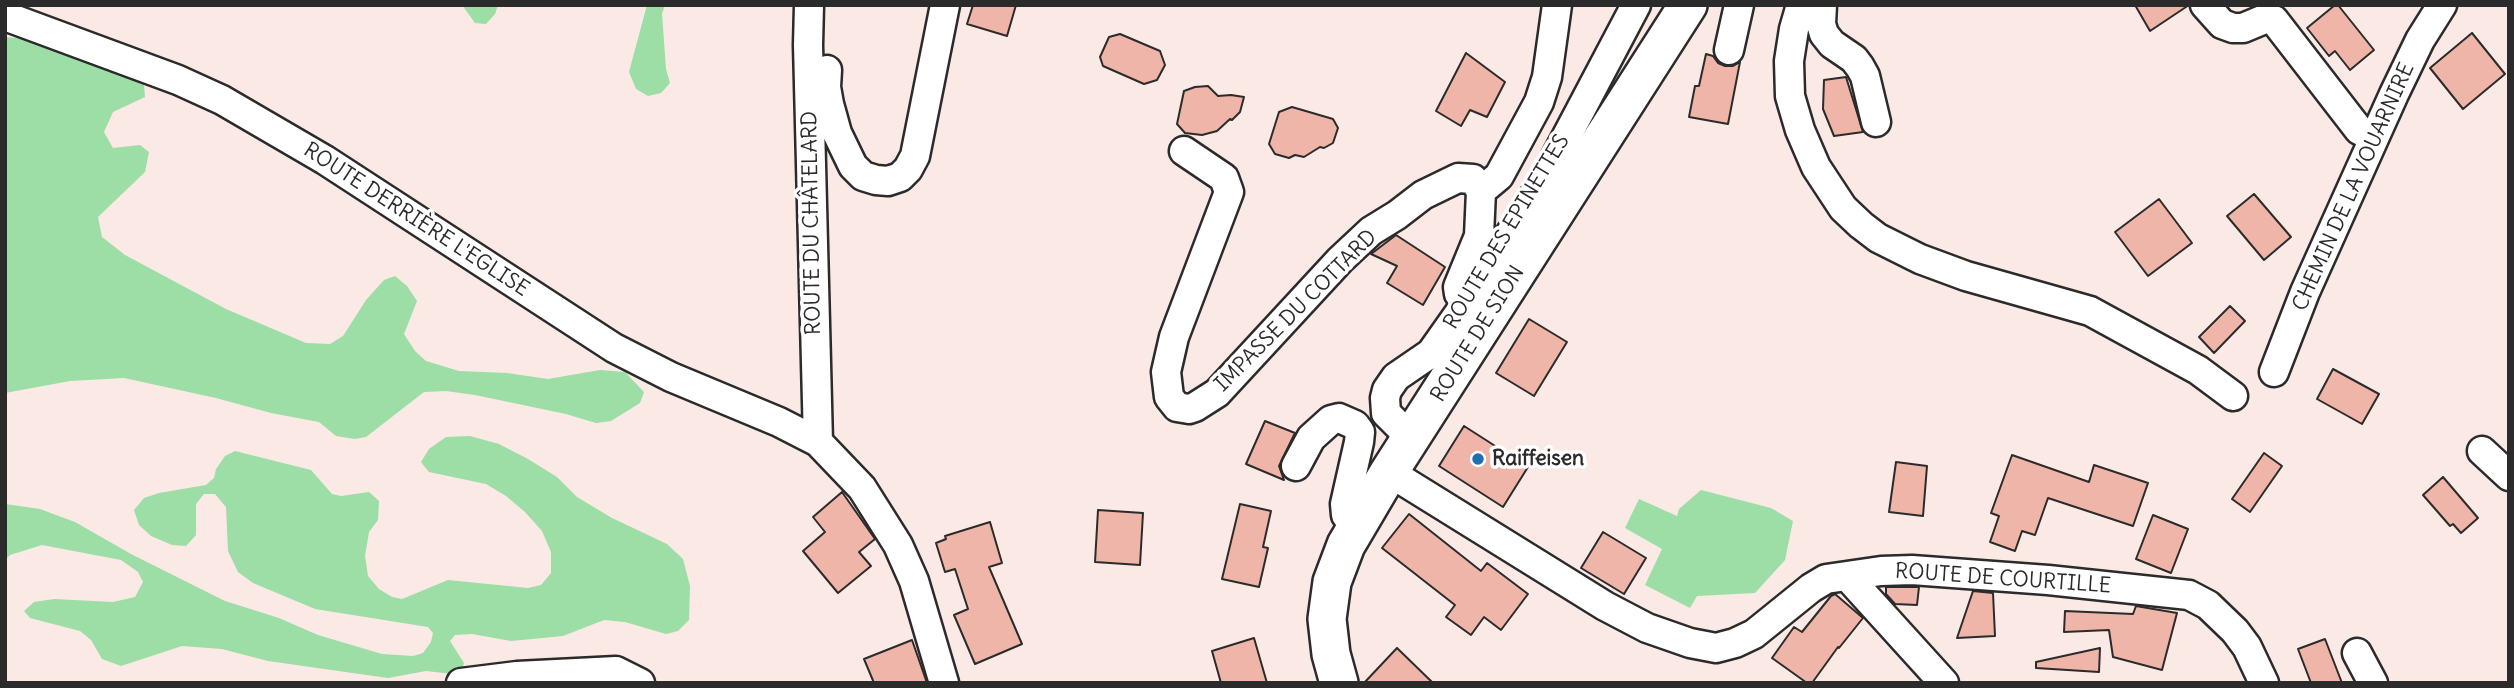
<!DOCTYPE html>
<html>
<head>
<meta charset="utf-8">
<style>
  body { margin:0 }
  #map { position:relative; width:2514px; height:688px; overflow:hidden; background:#fae9e5; font-family:Delius,sans-serif }
  canvas { display:block }
  .frame { position:absolute; inset:0; border:7px solid #2b2b2b; pointer-events:none }
</style>
</head>
<body>
<div id="map">
<canvas width="2514" height="688"></canvas>
<div class="frame"></div>
</div>
<script>
const c = document.querySelector('canvas').getContext('2d');
c.lineJoin = 'round';
function paint(path, color) {
  c.fillStyle = color;
  c.fill(path, 'evenodd');
}
function shape(rows) {
  const path = new Path2D();
  for (const r of rows) {
    path.moveTo(r[0], r[1]);
    for (let i = 2; i < r.length; i += 2) path.lineTo(r[i], r[i + 1]);
  }
  return path;
}
function strokePath(path, color, width, dash) {
  c.strokeStyle = color;
  c.lineWidth = width;
  c.lineCap = dash ? 'butt' : 'round';
  c.setLineDash(dash || []);
  c.stroke(path);
}
function write(font, color, halo, rows, align = 'center') {
  c.font = font + ' Delius,sans-serif';
  c.lineWidth = 7;
  c.setLineDash([]);
  c.textBaseline = 'middle';
  c.strokeStyle = halo;
  c.fillStyle = color;
  for (const [text, x, y, turn = 0] of rows) {
    c.save();
    c.translate(x, y);
    c.rotate((+turn || 0) * Math.PI / 180);
    c.textAlign = isNaN(turn) ? turn : align;
    if (halo) c.strokeText(text, 0, 0);
    c.fillText(text, 0, 0);
    c.restore();
  }
}
paint(shape([
  [462,5,498,5,495,14,486,24,475,23],
  [647,5,665,5,662,14,666,69,670,83,661,93,648,96,636,89,629,72],
  [5,37,39,40,144,85,145,97,113,112,104,132,113,148,140,145,149,152,145,172,98,217,102,237,125,255,226,309,306,343,330,344,343,336,366,300,384,280,395,276,407,286,417,301,404,334,415,351,426,361,459,371,507,373,548,379,600,370,625,372,644,392,640,403,611,421,596,423,566,414,475,395,446,391,424,392,366,437,355,439,336,436,319,422,271,413,216,398,124,378,70,381,5,393],
  [470,436,499,444,528,459,557,477,577,497,612,518,667,544,683,559,690,586,689,620,678,631,666,634,625,622,604,620,563,636,511,641,472,634,455,635,450,641,464,663,462,670,453,674,426,671,388,678,268,661,222,649,182,646,121,666,102,659,91,640,80,631,30,618,24,611,34,602,54,599,113,602,135,597,143,582,138,572,121,560,42,545,10,555,5,560,5,504,40,509,75,522,131,554,225,601,279,618,318,635,382,654,413,656,423,653,431,642,433,633,428,627,315,609,253,583,238,572,228,551,226,507,215,494,204,494,196,504,196,535,186,546,172,545,151,536,139,525,134,510,144,498,159,493,206,485,214,478,216,469,225,456,235,451,311,470,332,494,341,496,369,492,379,501,378,520,369,532,365,556,368,576,379,589,392,597,402,599,448,580,528,588,541,585,551,573,551,552,542,531,525,512,506,496,486,484,429,472,421,462,429,449,446,437],
  [1701,490,1771,508,1793,521,1785,560,1755,593,1697,596,1690,608,1645,585,1662,549,1625,528,1639,499,1677,516,1679,509]
]), '#9ddda6');
const building = shape([
  [973,5,1016,5,1007,36,967,24,973,5],
  [2135,5,2189,5,2150,31,2135,5],
  [2335,5,2338,5,2374,50,2350,70,2335,51,2329,56,2307,28,2335,5],
  [2472,33,2505,74,2463,109,2430,68,2472,33],
  [1120,34,1160,51,1165,65,1157,80,1144,84,1103,66,1100,57,1109,37,1120,34],
  [1466,53,1505,82,1487,117,1470,110,1461,126,1436,111,1466,53],
  [1706,54,1713,56,1718,63,1725,66,1733,66,1740,62,1728,124,1689,117,1695,86,1699,86,1706,54],
  [1846,77,1863,132,1834,136,1823,109,1824,80,1846,77],
  [1208,86,1218,96,1231,95,1244,97,1240,112,1232,120,1230,119,1217,131,1202,135,1185,133,1177,124,1184,91,1195,87,1208,86],
  [1292,107,1333,119,1338,128,1333,143,1324,148,1320,147,1304,157,1295,155,1289,158,1275,154,1269,144,1279,112,1292,107],
  [2254,194,2291,237,2264,260,2227,216,2254,194],
  [2159,199,2192,243,2148,276,2115,232,2159,199],
  [1396,235,1445,267,1423,305,1387,283,1397,266,1371,254,1396,235],
  [2230,306,2245,321,2214,353,2199,337,2230,306],
  [1529,319,1567,342,1534,396,1496,373,1529,319],
  [2333,369,2379,394,2362,424,2317,399,2333,369],
  [1265,421,1295,433,1279,466,1284,480,1246,464,1265,421],
  [1464,426,1528,467,1503,507,1439,466,1464,426],
  [2264,453,2282,466,2250,512,2232,499,2264,453],
  [2012,455,2089,482,2094,465,2148,483,2133,526,2048,498,2035,535,2022,531,2015,551,1990,542,1999,516,1991,513,2012,455],
  [1896,462,1927,466,1923,516,1889,512,1896,462],
  [2443,477,2478,518,2461,533,2453,524,2450,526,2423,495,2443,477],
  [842,492,875,539,859,552,871,566,838,593,803,551,825,532,813,517,842,492],
  [1240,504,1271,511,1263,547,1268,548,1259,587,1222,579,1240,504],
  [1098,510,1143,513,1140,565,1095,562,1098,510],
  [1409,514,1481,571,1487,563,1528,594,1501,630,1484,617,1471,635,1446,617,1455,605,1382,548,1409,514],
  [2153,515,2188,529,2171,573,2136,559,2153,515],
  [990,522,1002,563,989,567,1022,644,975,664,954,615,968,609,955,569,945,572,936,543,946,539,945,536,990,522],
  [1603,532,1646,558,1624,594,1581,568,1603,532],
  [1886,587,1919,587,1917,605,1895,604,1886,594,1886,587],
  [1973,591,1993,593,1995,636,1957,638,1973,591],
  [1835,594,1863,618,1839,648,1838,647,1812,683,1807,683,1772,658,1794,627,1802,632,1831,596,1835,594],
  [2136,606,2177,613,2162,670,2113,657,2109,630,2064,632,2065,611,2133,614,2136,606],
  [1254,638,1267,683,1221,683,1212,651,1254,638],
  [2325,639,2342,683,2311,683,2298,649,2325,639],
  [912,640,927,683,874,683,864,659,912,640],
  [1397,648,1433,683,1364,683,1397,648],
  [2100,648,2099,672,2036,668,2036,662,2100,648]
]);
paint(building, '#efb5a8');
strokePath(building, '#2b2b2b', 2);
const minor = shape([
  [809,5,808,45,818,442],
  [1801,5,1794,29,1789,61,1790,96,1800,130,1816,167,1843,208,1861,225,1878,238,1920,259,1966,276,2090,311,2198,370,2233,396],
  [1822,5,1821,24,1824,34,1832,44,1854,59,1860,67,1865,76,1876,122],
  [2205,5,2222,24,2233,28,2243,28,2267,18,2274,20,2359,130,2374,138],
  [5,16,178,80,222,100,325,160,614,348,671,377,779,422,818,442,862,488,898,545,914,581,944,683],
  [1729,50,1739,5],
  [827,70,826,87,829,104,837,133,853,166,863,176,876,180,888,181,900,177,908,169,915,156,945,5],
  [1184,151,1224,178,1229,192,1174,337,1166,372,1169,397,1177,407,1189,409,1195,407,1217,393,1340,260,1371,231,1397,215,1423,195,1458,178,1473,179,1481,191,1479,236,1458,287,1459,294,1467,302],
  [1481,191,1499,176,1539,102,1547,77,1557,5],
  [2274,372,2305,292,2394,94,2420,40,2442,5],
  [1411,438,1386,413,1385,398,1387,390,1396,377,1431,353,1467,302,1541,185,1636,5],
  [2482,451,2509,476],
  [1296,466,1311,438,1331,420,1339,418,1355,425,1360,432,1359,442,1345,504,1346,515,1356,526],
  [1389,472,1605,606,1647,628,1690,643,1716,648,1735,643,1754,634,1811,588,1826,579,1881,571,1912,570,2048,580,2189,595,2208,605,2235,631,2247,647,2264,683],
  [1847,576,1944,683],
  [2357,653,2373,683],
  [461,683,517,676,616,671,640,683]
]);
const major = shape([
  [1339,683,1331,654,1327,619,1332,582,1346,545,1389,472,1688,5]
]);
strokePath(minor, '#2b2b2b', 33);
strokePath(major, '#2b2b2b', 42);
strokePath(minor, '#fff', 28);
strokePath(major, '#fff', 37);
for (const [x, y, r, color] of [
  [1478,459,7,"#1f6fb2"]
]) {
  const dot = new Path2D();
  dot.arc(x, y, r, 0, 2 * Math.PI);
  c.fillStyle = color;
  c.fill(dot);
  strokePath(dot, '#fff', 2.5);
}
write('21px', '#2b2b2b', '#fff', [
  ["CHEMIN DE LA VOUARNIRE",2354,187,-66],
  ["ROUTE DERRIÈRE L'EGLISE",416,220,33],
  ["ROUTE DU CHÂTELARD",812,223,-91],
  ["ROUTE DES EPINETTES",1507,232,-59],
  ["IMPASSE DU COTTARD",1296,311,-45],
  ["ROUTE DE SION",1478,334,-58],
  ["ROUTE DE COURTILLE",2003,579,4]
]);
write('bold 21px', '#2b2b2b', '#fff', [
  ["Raiffeisen",1492,459]
], 'left');
</script>
</body>
</html>
